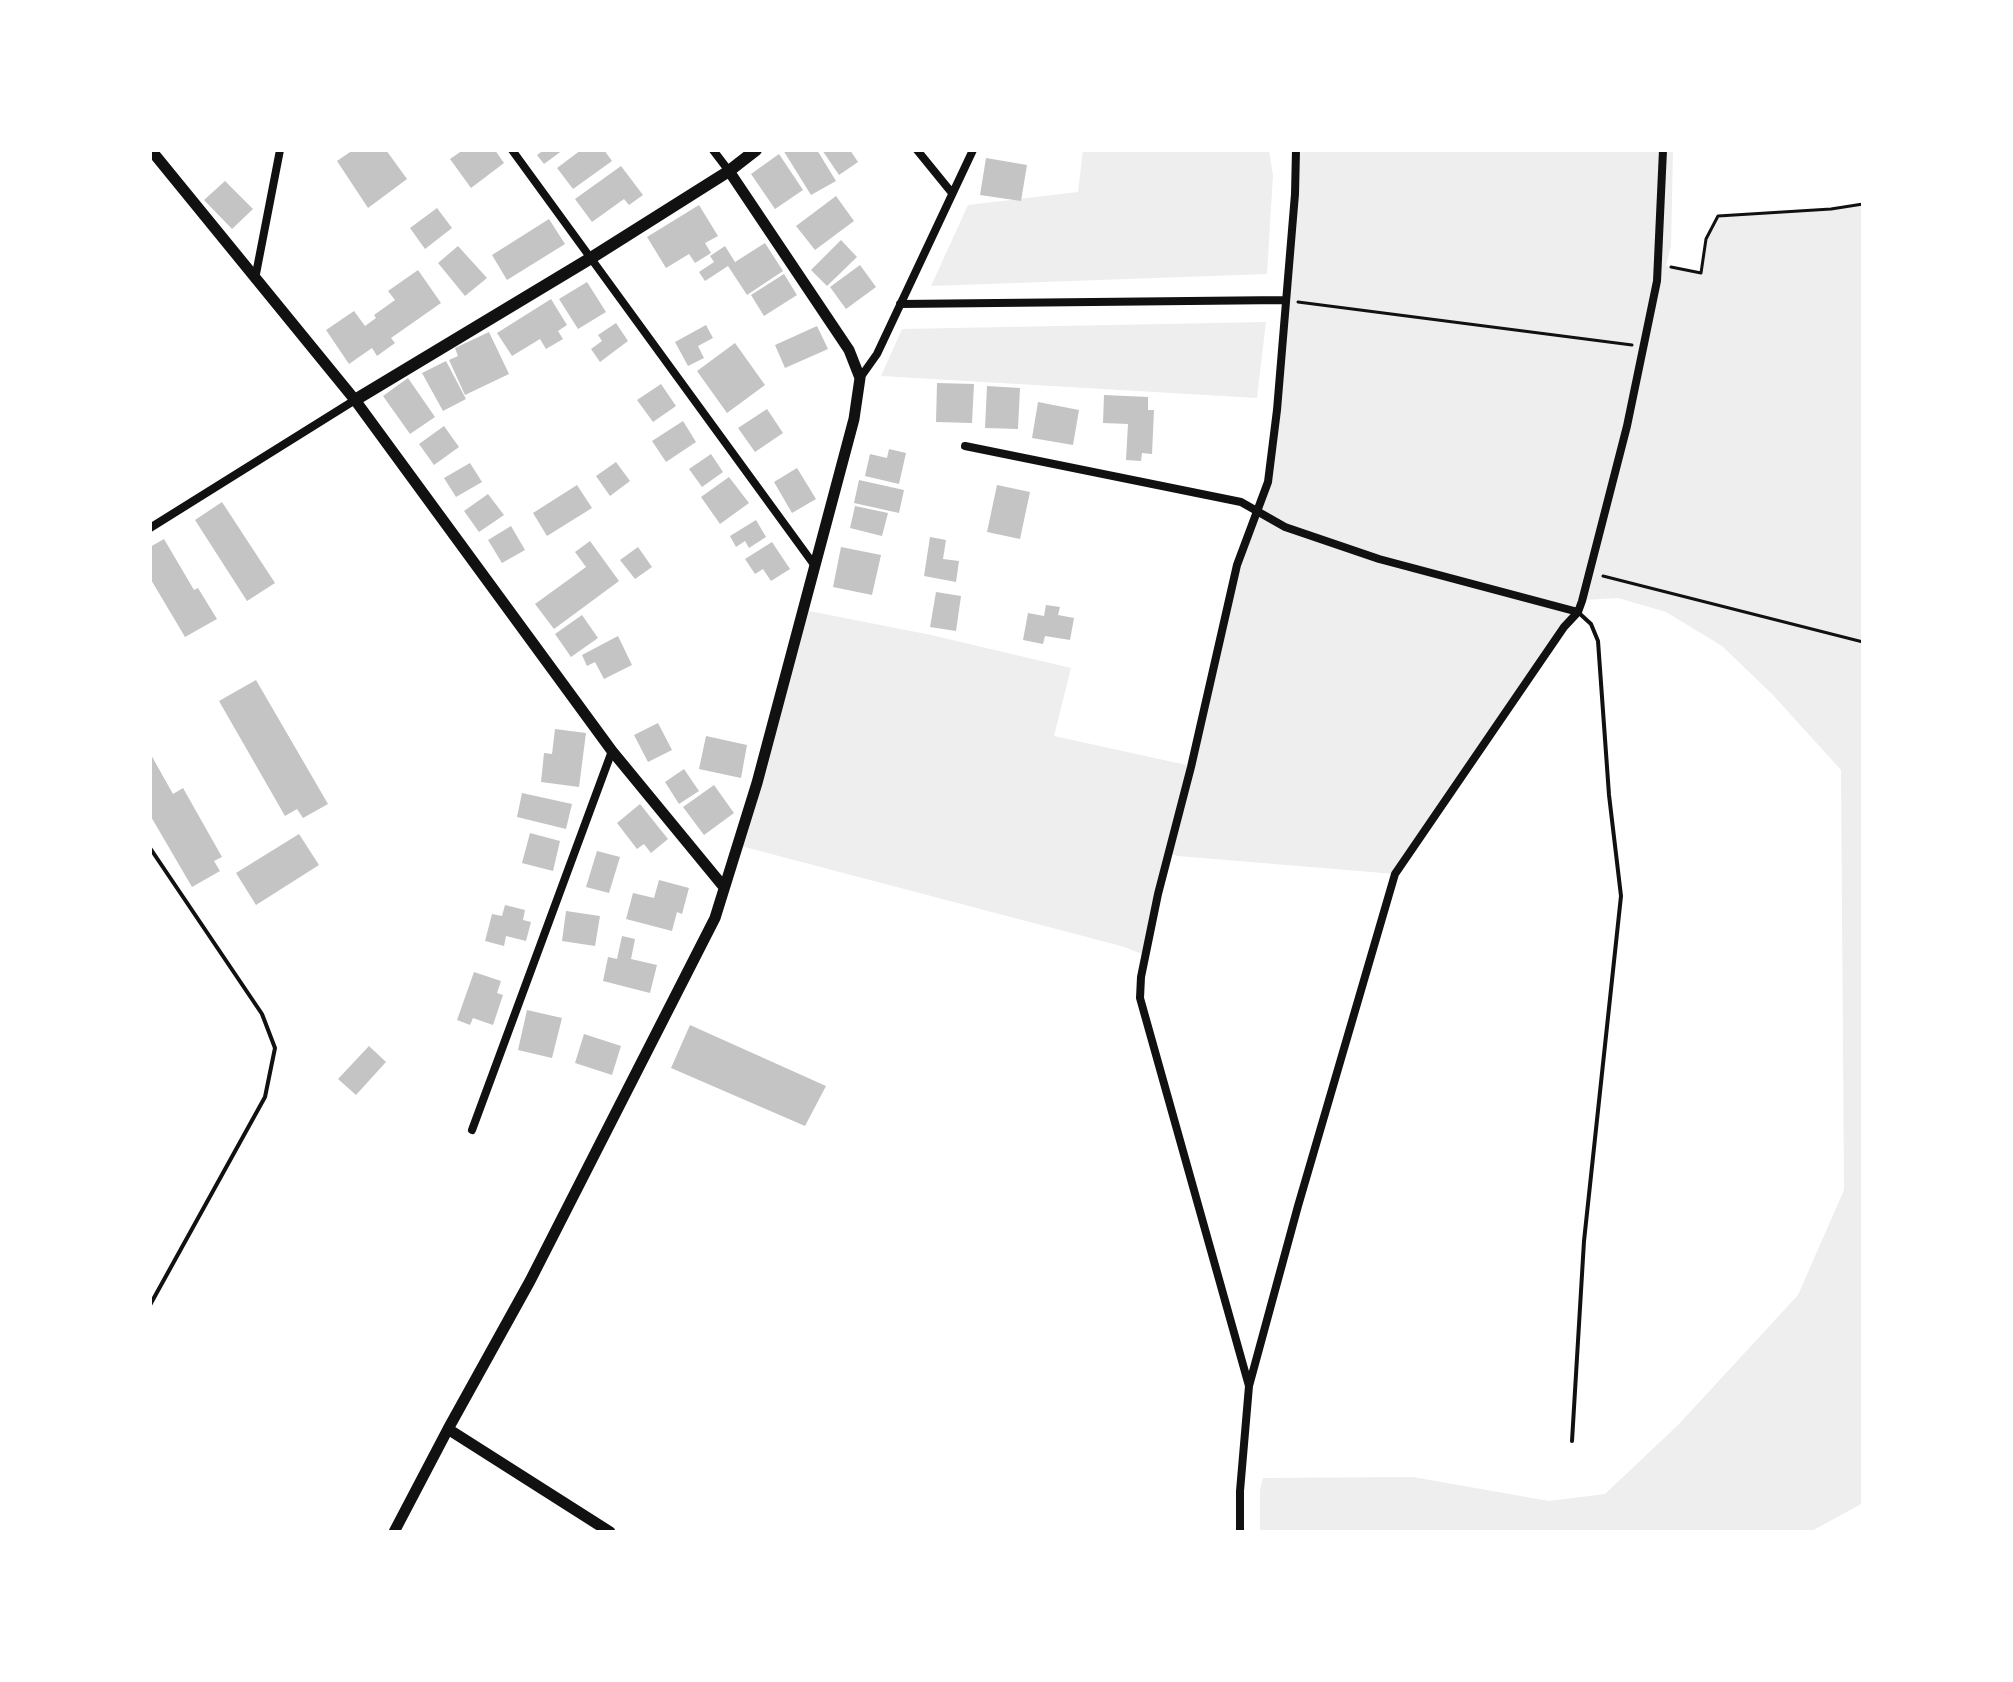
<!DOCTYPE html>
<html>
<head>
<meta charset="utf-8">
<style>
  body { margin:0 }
  #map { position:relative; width:2013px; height:1682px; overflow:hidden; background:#fff; font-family:"Source Serif 4",serif }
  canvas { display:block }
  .frame { position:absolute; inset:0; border:152px solid #fff; pointer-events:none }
</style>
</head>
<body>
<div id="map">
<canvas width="2013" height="1682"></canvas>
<div class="frame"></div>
</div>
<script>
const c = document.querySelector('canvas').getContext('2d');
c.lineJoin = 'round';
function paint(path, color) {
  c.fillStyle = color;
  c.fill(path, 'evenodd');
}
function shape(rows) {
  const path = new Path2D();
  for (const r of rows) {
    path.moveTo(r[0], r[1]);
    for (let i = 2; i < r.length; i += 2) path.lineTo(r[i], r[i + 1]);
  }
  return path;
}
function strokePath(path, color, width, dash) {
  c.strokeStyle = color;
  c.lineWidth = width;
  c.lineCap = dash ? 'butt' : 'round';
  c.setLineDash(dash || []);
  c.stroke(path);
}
paint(shape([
  [1083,150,1269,150,1273,175,1267,274,931,286,968,205,1078,192],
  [1296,150,1673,150,1671,246,1666,266,1700,273,1706,239,1718,216,1831,209,1863,204,1863,1503,1810,1532,1260,1532,1260,1490,1263,1478,1413,1477,1549,1501,1605,1494,1679,1424,1798,1295,1844,1190,1841,770,1772,694,1722,646,1666,612,1618,598,1583,600,1395,874,1178,856,1169,853,1145,955,1121,946,737,845,804,610,931,635,1071,668,1054,736,1191,766,1237,565,1268,482],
  [1266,322,1257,398,881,376,902,329]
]), '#eee');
paint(shape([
  [353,150,386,150,407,179,368,208,337,161],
  [463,150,495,150,504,163,471,188,450,159],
  [544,150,563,150,544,164,537,155],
  [581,150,604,150,612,161,573,189,557,168],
  [783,150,817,150,836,181,811,195],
  [822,150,850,150,858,162,839,175],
  [779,154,803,190,775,209,751,174],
  [986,158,1027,165,1021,201,980,195],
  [621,166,643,195,629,205,624,199,592,222,575,199],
  [225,181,253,209,232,229,204,200],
  [836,196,854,221,815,250,796,226],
  [699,205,718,236,705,243,711,253,695,263,689,254,666,268,647,237],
  [437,208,452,228,425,249,410,228],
  [549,219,565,244,507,280,492,255],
  [841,240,857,257,827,286,811,270],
  [765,243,783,271,747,295,728,266,705,281,699,272,714,262,710,256,725,246,735,262],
  [458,246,487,278,465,296,438,263],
  [860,265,876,287,846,309,830,287],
  [418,270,441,303,391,338,395,343,377,356,372,348,349,364,326,330,354,311,365,326,376,318,374,315,395,300,388,291],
  [784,274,797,295,764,316,751,295],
  [587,282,606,312,578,329,559,299],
  [551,299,567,325,558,331,563,339,546,349,540,339,512,356,497,333],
  [616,323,628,341,600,362,591,349,602,341,598,335],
  [706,325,713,338,698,346,704,358,688,366,675,342],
  [817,326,828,349,785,368,775,345],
  [489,332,509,374,465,395,449,360,458,356,455,348],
  [735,343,765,385,727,413,697,371],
  [446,361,466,399,443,411,422,373],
  [408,378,435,417,410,434,383,396],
  [937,383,974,384,972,423,936,422],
  [661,384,676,406,653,422,637,400],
  [987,386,1020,388,1018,429,985,428],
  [1104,395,1148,397,1148,410,1154,410,1152,454,1142,453,1141,461,1126,460,1128,424,1103,423],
  [1038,402,1079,410,1073,445,1032,438],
  [767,409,783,433,755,452,738,428],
  [683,421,696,442,666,462,652,441],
  [444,426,459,447,434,465,419,444],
  [889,449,906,453,899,484,865,476,870,454,887,458],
  [711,454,723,472,702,487,689,469],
  [616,462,630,481,610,496,596,476],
  [470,463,482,482,456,497,444,478],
  [797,468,816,499,792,513,774,482],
  [729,477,749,503,720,524,701,497],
  [859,480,904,490,899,513,854,503],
  [577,485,592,508,547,536,533,513],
  [997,485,1030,492,1020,539,987,532],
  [488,494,504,515,479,532,464,511],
  [222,502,275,583,247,601,195,520],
  [855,506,888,513,882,536,850,528],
  [756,520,766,537,749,548,745,541,736,547,730,536],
  [511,526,525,550,502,563,488,540],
  [930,537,946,540,943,559,959,561,956,582,924,576],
  [164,539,194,590,198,588,217,619,185,637,150,578,150,547],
  [590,541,619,581,554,629,535,604,586,567,575,552],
  [772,542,790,569,771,581,763,569,755,574,745,559],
  [638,547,652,567,635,579,620,560],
  [841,547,881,555,872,595,833,587],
  [936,592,961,596,956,631,930,627],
  [1046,605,1060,607,1058,615,1074,618,1070,640,1045,636,1043,644,1023,640,1028,613,1044,616],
  [582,615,598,638,571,657,555,634],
  [618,636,632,665,604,679,595,662,587,666,582,655],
  [256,680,328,804,303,818,297,809,285,816,219,701],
  [658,723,672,750,648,762,634,735],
  [555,729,586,733,579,787,541,782,544,753,552,754],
  [706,736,747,745,741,778,699,769],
  [150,753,173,794,183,788,222,857,214,861,220,871,192,887,150,815],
  [684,769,699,791,679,804,665,782],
  [714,785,734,813,704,835,683,807],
  [522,793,572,804,566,829,517,817],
  [640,804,668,839,651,853,644,844,637,849,617,823],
  [530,833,560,841,553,871,522,863],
  [299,834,319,865,256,905,236,873],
  [597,851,620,857,609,893,586,887],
  [659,880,689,888,682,914,677,912,672,931,626,919,633,893,654,898],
  [505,905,525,910,523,920,531,922,526,941,506,936,504,946,485,941,492,914,502,916],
  [566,911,600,916,595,946,562,941],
  [622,936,635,939,631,959,657,965,650,993,603,981,608,957,617,959],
  [474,972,501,981,497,993,503,995,493,1025,473,1018,470,1025,457,1020],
  [527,1010,562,1018,552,1058,518,1050],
  [690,1025,826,1086,805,1126,671,1068],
  [584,1034,621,1046,612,1075,575,1063],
  [369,1046,386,1062,356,1095,338,1079]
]), '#c4c4c4');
strokePath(shape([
  [1671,267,1701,273,1706,239,1718,216,1831,209,1863,204],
  [1298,302,1632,345],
  [1603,576,1863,642]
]), '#111', 3);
strokePath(shape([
  [150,848,262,1014,275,1048,265,1097,150,1305],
  [1572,1441,1584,1241,1621,896,1609,795,1598,641,1591,624,1579,613]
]), '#111', 4);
strokePath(shape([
  [512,150,815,566],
  [713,150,729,171],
  [917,150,952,193],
  [255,279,280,150],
  [900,304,1285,300],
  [860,378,877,354,973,150],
  [965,446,1241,502,1285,527,1379,559,1578,612],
  [150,528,355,400],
  [472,1130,612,751],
  [1249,1386,1298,1206,1395,874,1564,627,1578,612,1582,601,1627,426,1657,281,1663,150],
  [1240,1532,1240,1491,1249,1386,1140,998,1141,977,1158,894,1191,767,1237,565,1268,482,1277,410,1295,194,1296,150]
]), '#111', 8);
strokePath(shape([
  [151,150,355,400,612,751,723,886],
  [448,1429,610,1532],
  [394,1532,448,1429,530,1281,715,918,757,783,854,419,860,378,849,350,729,171]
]), '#111', 11);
strokePath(shape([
  [355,400,591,258,729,171,756,150]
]), '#111', 12);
</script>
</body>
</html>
